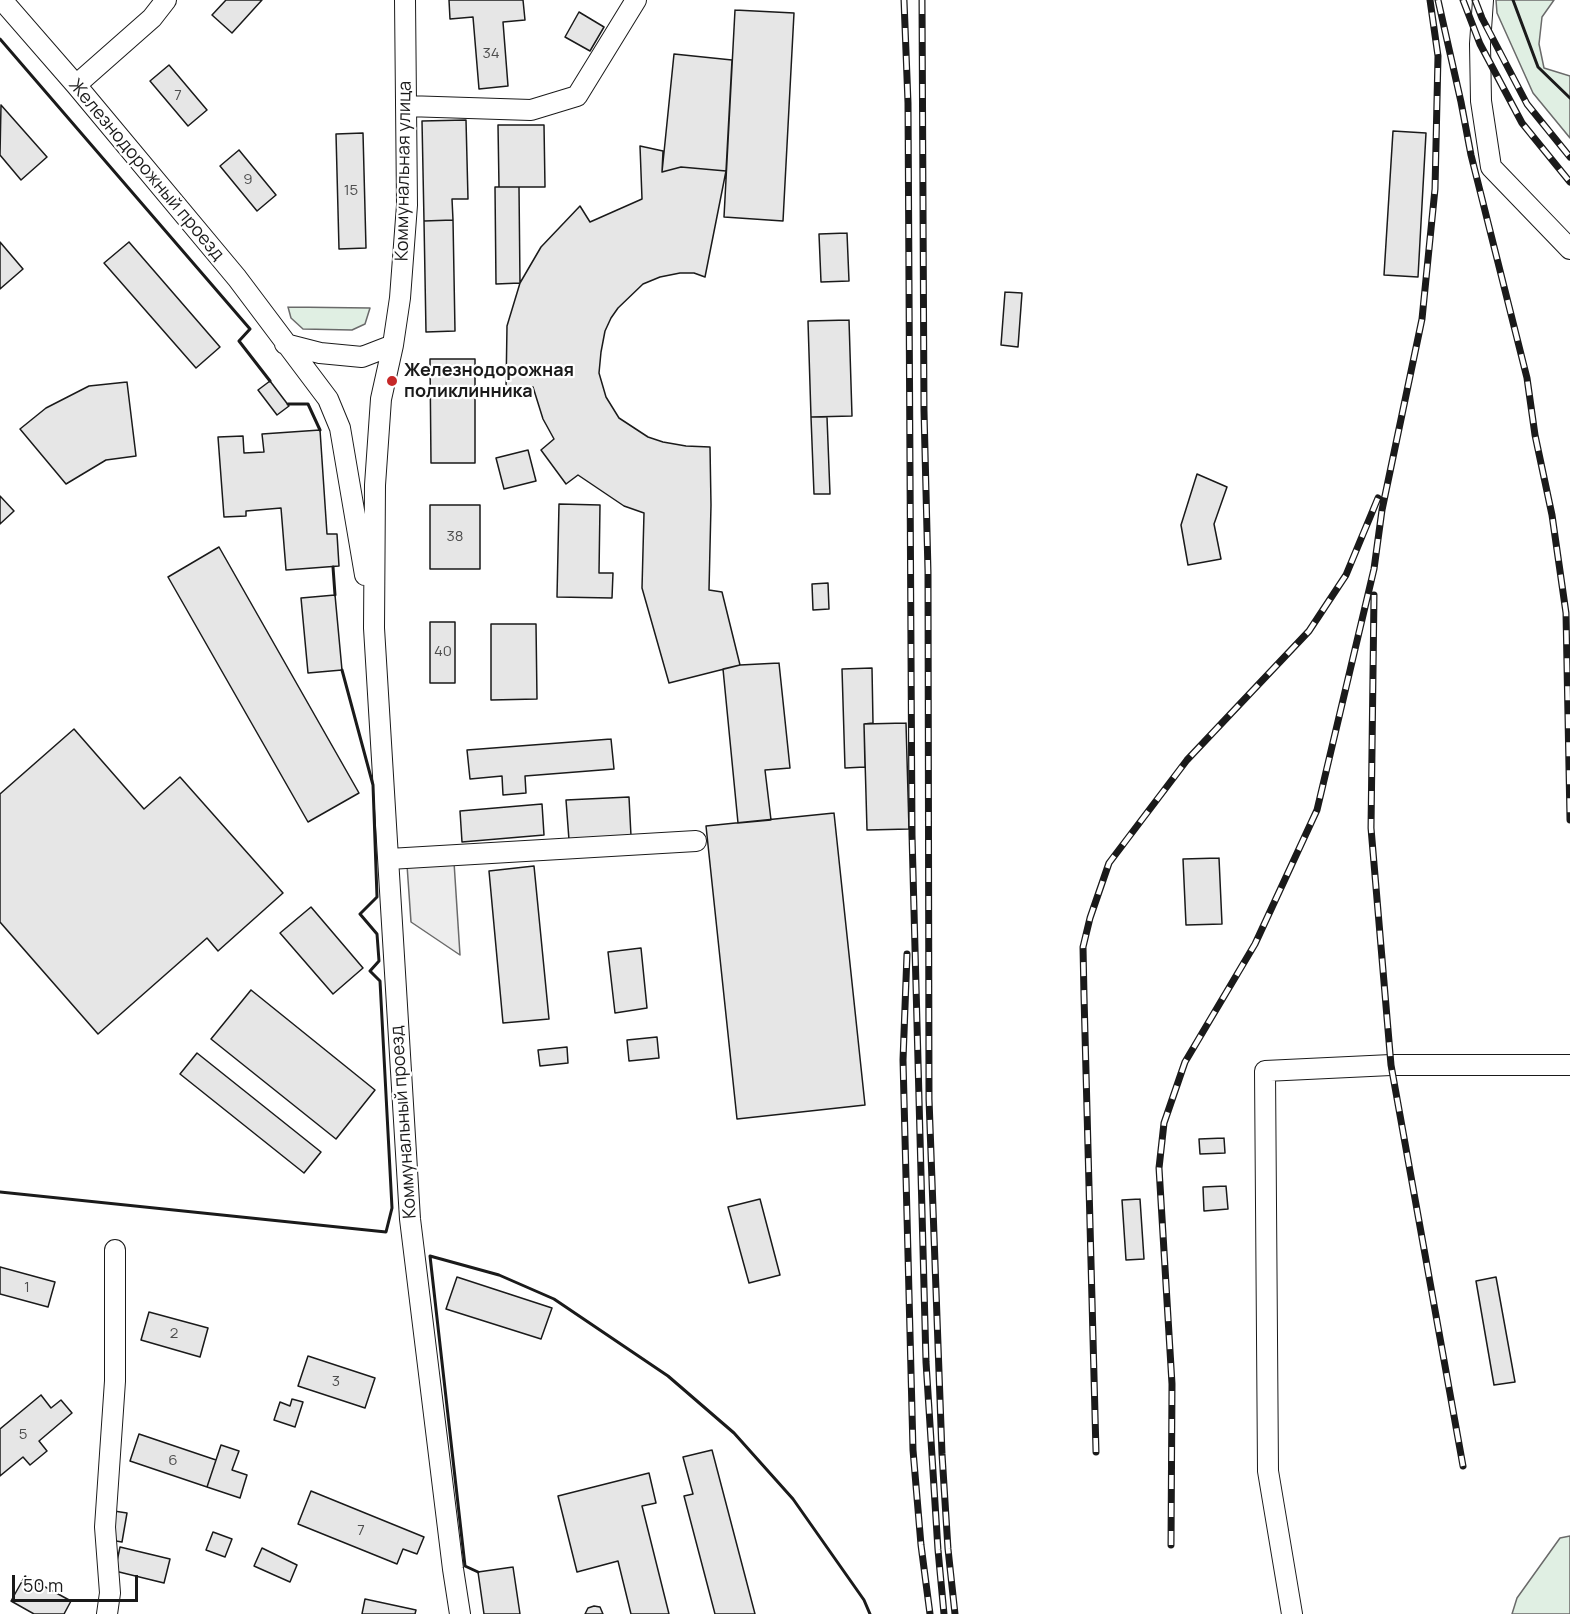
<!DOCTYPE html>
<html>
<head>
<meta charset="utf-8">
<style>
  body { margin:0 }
  #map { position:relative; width:1570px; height:1614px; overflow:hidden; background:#fff; font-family:Manrope,sans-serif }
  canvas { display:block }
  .scale { position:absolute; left:12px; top:1575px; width:126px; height:27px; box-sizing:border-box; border:3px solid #1a1a1a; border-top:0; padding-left:8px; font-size:18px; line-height:21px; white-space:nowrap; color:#1a1a1a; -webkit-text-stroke:4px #fff; paint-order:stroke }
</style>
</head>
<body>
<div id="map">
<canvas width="1570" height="1614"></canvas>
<div class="scale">50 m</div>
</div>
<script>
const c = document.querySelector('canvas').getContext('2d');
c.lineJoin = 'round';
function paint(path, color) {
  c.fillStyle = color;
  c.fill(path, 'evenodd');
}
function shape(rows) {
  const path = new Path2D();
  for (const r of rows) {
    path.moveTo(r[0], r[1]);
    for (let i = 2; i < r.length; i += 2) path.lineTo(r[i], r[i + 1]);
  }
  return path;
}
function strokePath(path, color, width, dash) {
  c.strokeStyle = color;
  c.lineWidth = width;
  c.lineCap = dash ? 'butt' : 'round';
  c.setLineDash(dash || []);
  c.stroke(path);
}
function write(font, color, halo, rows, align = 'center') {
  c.font = font + ' Manrope,sans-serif';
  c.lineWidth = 4.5;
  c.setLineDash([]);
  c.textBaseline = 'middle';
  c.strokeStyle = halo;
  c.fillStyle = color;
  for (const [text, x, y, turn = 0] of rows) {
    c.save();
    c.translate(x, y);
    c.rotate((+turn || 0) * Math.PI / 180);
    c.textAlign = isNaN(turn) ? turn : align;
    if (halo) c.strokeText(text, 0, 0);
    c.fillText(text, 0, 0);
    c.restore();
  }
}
const green = shape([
  [1496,0,1554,0,1542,17,1539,44,1544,68,1570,76,1570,138,1533,93,1497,13,1496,0],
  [288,307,370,308,365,324,352,330,303,329,291,318,288,307],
  [1570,1536,1570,1614,1512,1614,1517,1598,1560,1538,1570,1536]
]);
paint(green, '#e0efe3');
strokePath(green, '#6a6a6a', 1.5);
const parking = shape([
  [454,862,460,955,411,922,407,865,454,862]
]);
paint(parking, '#ededed');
strokePath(parking, '#6a6a6a', 1.5);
const building = shape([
  [226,0,262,0,232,33,212,15,226,0],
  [449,0,523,0,525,20,503,22,508,86,479,89,473,17,450,19,449,0],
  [735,10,794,13,783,221,724,217,735,10],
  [579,12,604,27,590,51,565,37,579,12],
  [674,54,732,60,726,171,681,167,662,172,674,54],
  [169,65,207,110,188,126,150,81,169,65],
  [1,105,47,157,21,180,0,155,1,105],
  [466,120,468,199,452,199,453,220,424,221,422,121,466,120],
  [498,125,544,125,545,187,499,187,498,125],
  [1393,131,1426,133,1418,277,1384,275,1393,131],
  [363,133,366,248,339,249,336,134,363,133],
  [640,146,663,151,662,172,681,167,726,171,705,277,694,273,680,273,660,277,643,284,618,308,611,318,605,331,601,352,599,373,606,397,619,418,648,437,663,442,686,446,710,447,711,505,709,590,722,592,740,665,669,683,642,588,644,513,624,506,578,475,566,484,541,450,554,439,543,419,533,387,506,389,507,326,520,283,541,247,580,206,590,222,642,199,640,146],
  [239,150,276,195,257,211,220,166,239,150],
  [495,187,519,187,520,283,496,284,495,187],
  [453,220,455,331,426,332,424,221,453,220],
  [847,233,849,281,821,282,819,234,847,233],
  [0,242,23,269,0,289,0,242],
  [129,242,220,347,196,368,104,263,129,242],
  [1005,292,1022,293,1018,347,1001,345,1005,292],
  [849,320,852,416,811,417,808,321,849,320],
  [430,359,475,359,475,463,431,463,430,359],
  [270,381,289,406,277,415,258,390,270,381],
  [127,382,136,456,106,460,66,484,20,429,46,408,89,386,127,382],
  [811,417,827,417,830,494,814,494,811,417],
  [320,430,327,534,337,534,339,566,286,570,281,508,246,511,246,516,224,517,218,437,243,436,244,453,264,452,262,434,320,430],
  [528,450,536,481,504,489,496,458,528,450],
  [1197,474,1227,487,1214,524,1221,559,1188,565,1181,525,1197,474],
  [0,496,14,511,0,524,0,496],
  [559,504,600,505,599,573,613,573,612,598,557,597,559,504],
  [430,505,480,505,480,569,430,569,430,505],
  [219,547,359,793,308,822,168,577,219,547],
  [828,583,829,609,813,610,812,584,828,583],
  [335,595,342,670,308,673,301,598,335,595],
  [430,622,455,622,455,683,430,683,430,622],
  [491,624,536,624,537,699,491,700,491,624],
  [779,663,790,768,765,770,771,820,738,823,723,669,740,665,779,663],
  [872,668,873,723,864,724,865,767,845,768,842,669,872,668],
  [906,723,909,829,867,830,864,724,906,723],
  [74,729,144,809,180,777,283,893,218,951,207,938,98,1034,0,922,0,794,74,729],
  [611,739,614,769,525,776,526,793,503,795,502,776,470,779,467,750,611,739],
  [629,797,631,836,569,840,566,800,629,797],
  [542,804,544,835,462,842,460,811,542,804],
  [834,813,865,1105,737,1119,706,826,834,813],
  [1219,858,1222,924,1186,925,1183,859,1219,858],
  [534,866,549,1019,503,1023,489,871,534,866],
  [311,907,363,968,333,994,280,933,311,907],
  [641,948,647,1008,615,1013,608,952,641,948],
  [251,990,375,1090,336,1139,211,1039,251,990],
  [657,1037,659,1058,629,1061,627,1040,657,1037],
  [567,1047,568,1063,540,1066,538,1050,567,1047],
  [197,1053,321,1152,304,1173,180,1074,197,1053],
  [1224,1138,1225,1153,1200,1154,1199,1139,1224,1138],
  [1226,1186,1228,1209,1204,1211,1203,1187,1226,1186],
  [760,1199,780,1275,749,1283,728,1207,760,1199],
  [1140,1199,1144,1259,1126,1260,1122,1200,1140,1199],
  [0,1267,55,1282,48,1307,0,1294,0,1267],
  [457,1277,552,1308,541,1339,446,1309,457,1277],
  [1496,1277,1515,1382,1494,1385,1476,1281,1496,1277],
  [149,1312,208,1328,200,1357,141,1340,149,1312],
  [308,1356,375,1378,365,1408,298,1386,308,1356],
  [41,1395,51,1408,61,1400,72,1413,39,1441,47,1451,30,1465,23,1457,0,1476,0,1429,41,1395],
  [292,1399,303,1402,295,1427,274,1420,280,1402,290,1406,292,1399],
  [139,1434,216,1460,207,1487,130,1461,139,1434],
  [221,1445,239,1451,232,1470,247,1475,240,1498,207,1487,221,1445],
  [712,1450,755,1614,715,1614,684,1496,693,1494,683,1457,712,1450],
  [649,1473,656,1503,642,1506,669,1614,631,1614,618,1561,577,1572,558,1496,649,1473],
  [311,1491,424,1537,417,1554,403,1549,397,1564,298,1524,311,1491],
  [114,1511,127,1513,122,1542,110,1540,114,1511],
  [213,1532,232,1539,225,1557,206,1550,213,1532],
  [120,1547,170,1559,164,1583,115,1571,120,1547],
  [262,1548,297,1565,290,1582,254,1566,262,1548],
  [513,1567,520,1614,484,1614,478,1572,513,1567],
  [25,1576,71,1601,64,1614,34,1614,11,1601,25,1576],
  [365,1599,416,1610,415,1614,362,1614,365,1599],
  [594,1606,600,1607,603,1614,585,1614,588,1608,594,1606]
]);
paint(building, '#e6e6e6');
strokePath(building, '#1a1a1a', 1.5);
const minor = shape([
  [2,0,76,85,237,278,328,399,340,428,365,575],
  [405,0,407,205,400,298,393,345,381,399,375,485,374,628,410,1219,453,1569,460,1614],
  [1483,0,1480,44,1481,101,1491,167,1570,249],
  [76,85,152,18,166,0],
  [406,106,531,110,577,96,636,0],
  [285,344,320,353,362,357,393,345],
  [389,859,696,841],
  [107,1614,110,1593,105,1527,115,1381,115,1250],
  [1292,1614,1268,1471,1265,1071,1391,1065,1570,1065]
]);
strokePath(minor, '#1a1a1a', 22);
strokePath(minor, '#fff', 20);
const rail = shape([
  [904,0,908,103,912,835,926,1362,938,1550,944,1614],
  [922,0,924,411,928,572,929,1099,942,1454,948,1549,955,1614],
  [1438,0,1461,102,1471,155,1527,378,1535,435,1552,515,1566,613,1570,820],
  [1463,0,1480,44,1522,123,1570,182],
  [1475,0,1482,18,1527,104,1570,157],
  [1374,595,1371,828,1391,1065,1463,1466],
  [907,954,903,1060,913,1450,921,1545,930,1614],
  [1096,1452,1084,996,1083,947,1090,918,1109,863,1187,760,1309,631,1346,575,1378,498],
  [1171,1545,1172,1384,1159,1168,1164,1123,1185,1062,1255,944,1317,810,1374,569,1382,510,1422,319,1435,189,1438,56,1430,0]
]);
strokePath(rail, '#1a1a1a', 7);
strokePath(rail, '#fff', 4.5, [14]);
strokePath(shape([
  [1513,0,1538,67,1570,98],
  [0,39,250,329,239,341,270,381],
  [288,404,308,404,320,430],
  [333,567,335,595],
  [0,1192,386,1232,392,1208,380,981,370,971,379,961,377,934,360,914,377,897,373,785,342,670],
  [478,1572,465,1566,430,1256,499,1275,554,1299,668,1376,734,1433,793,1499,864,1600,870,1614]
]), '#1a1a1a', 3);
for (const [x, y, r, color] of [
  [392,381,6,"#c62828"]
]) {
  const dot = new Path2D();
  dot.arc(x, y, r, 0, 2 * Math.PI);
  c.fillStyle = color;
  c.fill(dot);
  strokePath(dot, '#fff', 2);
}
write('15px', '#4d4d4d', null, [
  ["34",491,54],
  ["7",178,96],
  ["9",248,180],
  ["15",351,191],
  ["38",455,537],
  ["40",443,652],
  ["1",27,1288],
  ["2",174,1334],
  ["3",336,1382],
  ["5",23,1435],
  ["6",173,1461],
  ["7",361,1531]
]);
write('18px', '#1a1a1a', '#fff', [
  ["Железнодорожный проезд",146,170,50],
  ["Коммунальная улица",404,171,-89],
  ["Коммунальный проезд",404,1122,-94]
]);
write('bold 18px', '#1a1a1a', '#fff', [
  ["Железнодорожная",404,371],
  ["поликлинника",404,392]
], 'left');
</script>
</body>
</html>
